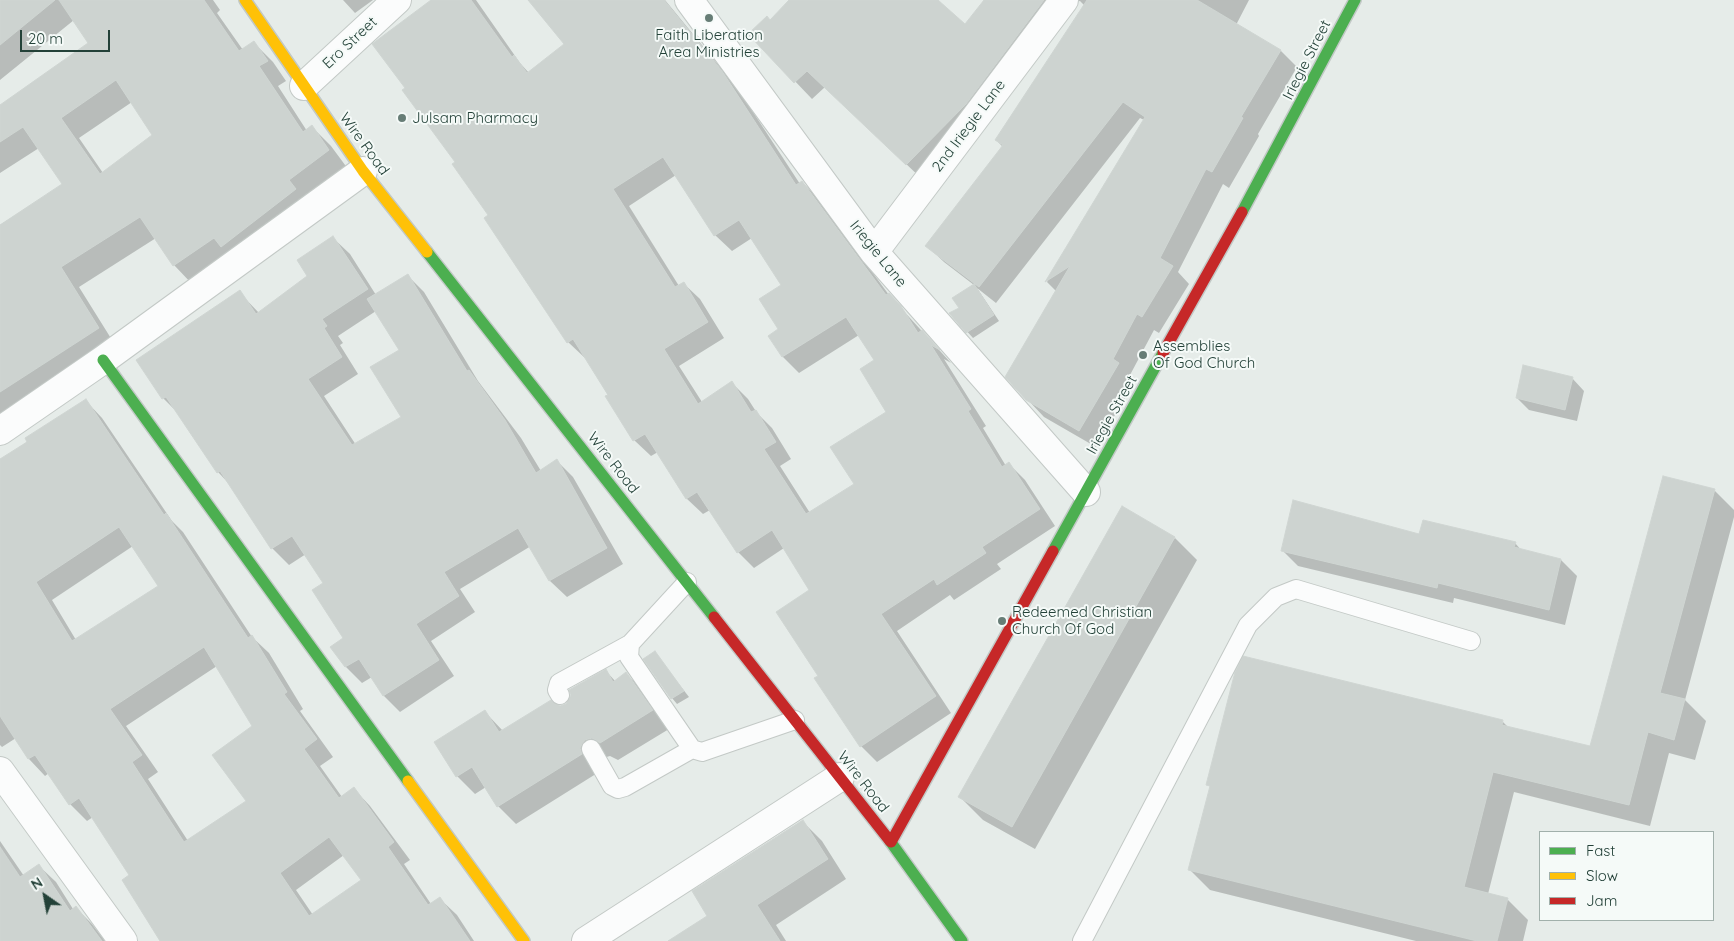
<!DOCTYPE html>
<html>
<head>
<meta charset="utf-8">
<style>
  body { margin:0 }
  #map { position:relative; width:1734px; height:941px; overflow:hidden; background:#e6ece9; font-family:Quicksand,sans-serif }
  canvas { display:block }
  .legend { position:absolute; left:1539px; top:831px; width:175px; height:90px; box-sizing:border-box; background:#f5faf8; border:1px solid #a1b0ab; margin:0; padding:6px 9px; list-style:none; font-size:15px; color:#234138 }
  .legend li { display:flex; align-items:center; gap:10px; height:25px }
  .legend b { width:25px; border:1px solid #a1b0ab }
  .north { position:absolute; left:20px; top:871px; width:50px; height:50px; -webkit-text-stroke:4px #f5faf8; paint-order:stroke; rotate:327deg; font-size:14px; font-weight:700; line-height:20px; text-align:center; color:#234138 }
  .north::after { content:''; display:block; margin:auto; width:18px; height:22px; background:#234138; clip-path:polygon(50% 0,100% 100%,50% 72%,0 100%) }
  .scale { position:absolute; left:20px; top:30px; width:90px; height:22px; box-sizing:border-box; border:2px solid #234138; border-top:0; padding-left:6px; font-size:15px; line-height:18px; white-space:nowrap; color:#234138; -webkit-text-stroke:4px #f5faf8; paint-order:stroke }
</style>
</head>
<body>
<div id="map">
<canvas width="1734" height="941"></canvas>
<ul class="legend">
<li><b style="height:6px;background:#4caf50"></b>Fast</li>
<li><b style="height:6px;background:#ffc107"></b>Slow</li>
<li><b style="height:6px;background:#c62828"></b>Jam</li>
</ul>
<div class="north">N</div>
<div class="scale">20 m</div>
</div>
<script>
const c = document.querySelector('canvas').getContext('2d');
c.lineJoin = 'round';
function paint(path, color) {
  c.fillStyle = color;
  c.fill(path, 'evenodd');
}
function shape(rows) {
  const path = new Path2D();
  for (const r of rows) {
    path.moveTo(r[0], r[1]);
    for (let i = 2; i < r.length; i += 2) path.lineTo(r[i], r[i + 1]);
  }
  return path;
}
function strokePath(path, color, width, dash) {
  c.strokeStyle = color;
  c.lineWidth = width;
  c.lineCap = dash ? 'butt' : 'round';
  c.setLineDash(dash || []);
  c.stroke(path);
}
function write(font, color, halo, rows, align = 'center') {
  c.font = font + ' Quicksand,sans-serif';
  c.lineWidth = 4;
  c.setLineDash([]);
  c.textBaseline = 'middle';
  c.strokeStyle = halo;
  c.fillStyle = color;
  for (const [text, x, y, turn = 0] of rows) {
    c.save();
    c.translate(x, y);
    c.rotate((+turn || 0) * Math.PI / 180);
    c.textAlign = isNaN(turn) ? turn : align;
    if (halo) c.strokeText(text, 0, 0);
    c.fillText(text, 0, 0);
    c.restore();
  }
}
paint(shape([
  [0,0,213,0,220,10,217,13,243,50,254,43,273,62,286,81,278,86,307,131,312,127,331,146,348,169,193,285,174,265,156,238,79,287,117,348,0,424,0,225,64,184,39,148,0,173,0,107,90,44,74,20,0,80],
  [132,102,154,135,103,173,79,138],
  [343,0,373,0,355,13],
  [433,0,476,0,520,63,529,73,565,44,529,0,665,0,738,89,800,184,802,182,818,198,889,295,951,363,944,359,986,426,983,428,1006,466,1009,464,1025,480,1055,526,997,564,1001,569,954,600,950,595,897,631,951,713,877,762,861,746,820,676,810,591,784,548,754,568,738,552,710,510,703,514,686,498,658,452,651,456,634,440,586,357,585,358,568,342,457,162,406,88],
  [676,175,715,235,732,251,752,238,783,285,780,330,770,336,783,357,799,373,859,335,875,361,888,412,856,484,810,513,780,466,791,459,772,428,757,413,748,399,732,383,702,402,679,366,724,338,700,299,683,283,679,286,629,206],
  [791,0,936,0,965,26,985,0,1249,0,1236,25,1281,51,1297,67,1258,134,1259,136,1229,188,1223,184,1178,272,1189,284,1159,333,1154,330,1130,375,1135,381,1096,447,1044,417,1027,399,1056,291,1047,282,1144,120,1140,118,996,303,977,288,999,321,973,338,951,314,960,308,974,285,944,262,927,246,1003,147,996,140,1085,6,1080,1,1075,2,923,180,825,87,812,99,750,34,770,22],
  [333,238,350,254,376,295,408,276,424,292,478,381,521,438,541,471,557,461,573,477,623,564,567,597,550,581,531,546,460,589,475,612,431,641,454,676,400,712,384,696,372,677,362,683,346,667,332,647,345,639,325,583,306,554,289,565,272,548,233,488,218,472,178,413,163,398,137,361,239,292,259,313,309,276],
  [376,311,400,351,403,418,356,445,324,396,358,374,340,345,343,343,338,336],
  [1572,378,1584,391,1577,421,1529,410,1517,398],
  [86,401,102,418,172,521,183,532,252,637,269,653,303,709,300,711,333,757,320,766,342,797,354,789,370,806,410,860,404,864,431,904,440,899,457,915,474,941,162,941,131,876,93,817,87,821,70,804,49,773,45,776,29,759,16,738,2,747,0,745,0,461],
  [133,546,159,587,76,640,52,600],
  [217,666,254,726,248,802,188,841,148,779,158,772,126,726],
  [344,855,363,881,313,915,296,890],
  [1714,490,1734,510,1734,517,1685,700,1706,721,1695,760,1669,753,1650,826,1514,792,1488,894,1507,899,1528,920,1523,941,1416,941,1210,890,1189,869,1211,787,1208,785,1502,721,1509,728,1591,748],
  [1420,536,1515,543,1522,551,1561,560,1577,576,1565,625,1454,598,1453,603,1298,566,1282,550],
  [1175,538,1197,560,1035,849,983,820,960,797],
  [654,652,689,697,677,704,672,698],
  [606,671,616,682,626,674,644,691,669,729,618,760,610,756,603,758,599,772,516,824,498,806,486,787,475,794,457,776,485,712,503,731,567,705],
  [802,821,822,841,846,879,776,925,786,941,682,941],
  [0,841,24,876,39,866,56,882,73,909,76,908,92,924,105,941,0,941]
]), '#0003');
const building = shape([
  [0,0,55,0,0,45,0,0],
  [59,0,204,0,239,51,254,41,268,61,259,66,303,132,312,125,329,150,289,180,296,189,221,247,214,238,173,266,140,217,61,267,99,328,0,392,0,225,62,184,23,127,0,142,0,105,88,43,59,0],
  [116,80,152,135,100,174,61,118,116,80],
  [431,0,471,0,512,57,514,55,527,73,564,44,528,0,664,0,722,71,796,185,802,181,886,295,889,293,901,306,918,333,922,330,940,350,931,345,971,409,968,411,1002,467,1009,462,1040,509,982,547,986,553,937,585,934,579,881,614,936,696,860,747,814,678,818,676,776,612,809,590,772,530,737,553,697,492,686,499,645,434,633,441,605,396,608,395,573,339,567,343,484,218,488,215,452,164,455,162,402,90,405,88,372,44,431,0],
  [663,157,714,236,739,220,781,285,759,299,778,329,768,336,782,357,846,317,874,360,860,369,886,412,830,447,854,484,806,514,764,449,776,442,756,410,751,412,732,381,698,404,664,349,708,322,684,282,675,287,613,189,663,157],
  [789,0,938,0,965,24,984,0,1044,0,966,104,906,165,807,71,794,83,748,34,767,16,770,20,789,0],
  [1087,0,1197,0,1281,50,1241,117,1243,118,1212,172,1206,169,1160,258,1173,266,1142,317,1137,314,1113,359,1119,363,1079,431,1026,400,1005,377,1070,266,1045,282,1145,117,1123,102,979,287,925,246,1003,145,995,140,1087,0],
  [333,236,368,289,322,319,327,326,324,328,342,357,308,379,352,445,401,417,370,367,399,350,367,299,408,274,467,371,469,370,505,420,536,473,557,459,607,548,549,581,518,528,444,572,459,596,416,624,439,660,383,696,359,659,345,667,330,647,343,638,312,590,323,583,292,536,271,549,220,471,217,473,166,397,162,399,136,360,240,290,256,314,307,276,297,260,333,236],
  [974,284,994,315,966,333,949,313,959,308,952,298,974,284],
  [1523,365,1573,377,1565,410,1516,398,1523,365],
  [86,399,164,515,166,513,248,638,252,635,287,692,284,694,317,739,304,749,339,798,354,787,394,842,388,847,428,905,440,897,470,941,160,941,122,880,129,875,79,798,69,805,35,755,28,759,0,716,0,459,27,442,25,438,86,399],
  [119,527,158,586,72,641,36,582,119,527],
  [204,647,252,726,212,755,246,801,184,842,132,762,142,755,110,709,204,647],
  [329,837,361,880,309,916,280,873,329,837],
  [1663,476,1715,489,1660,693,1685,699,1674,740,1648,732,1629,805,1493,772,1464,887,1508,898,1497,941,1477,941,1188,870,1210,786,1206,785,1235,672,1243,656,1503,720,1502,725,1590,746,1663,476],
  [1293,500,1419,534,1423,520,1516,542,1514,547,1561,559,1549,610,1438,583,1437,588,1281,551,1293,500],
  [1122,506,1175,537,1012,827,958,797,1122,506],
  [655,651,684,691,671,699,643,659,655,651],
  [606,669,613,682,626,672,653,710,600,743,592,738,585,740,580,748,582,754,497,807,472,767,456,777,434,742,485,710,499,732,551,700,560,706,566,704,571,695,569,690,606,669],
  [803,820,828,859,757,905,780,941,668,941,707,916,692,891,803,820],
  [0,847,20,877,39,864,70,911,76,906,102,941,0,941,0,847]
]);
paint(building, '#cdd3d0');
strokePath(building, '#cfd5d2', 1);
const lane = shape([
  [687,582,630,644,629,657,692,749,702,752,795,720],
  [560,695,557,690,559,683,630,644],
  [591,749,612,786,618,789,625,787,692,749],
  [1082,941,1248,625,1276,597,1296,589,1471,641]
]);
const street = shape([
  [689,0,874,252,1086,492],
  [304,86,397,0],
  [874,252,1064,0],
  [0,431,103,360,363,171],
  [0,771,123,941],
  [586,941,840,777]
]);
const fast = shape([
  [1242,212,1355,0],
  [427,252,714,617],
  [103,360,408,781],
  [1053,551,1163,353],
  [890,841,962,941]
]);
const slow = shape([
  [245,0,363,171,427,252],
  [408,781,524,941]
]);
const jam = shape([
  [1163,353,1242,212],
  [714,617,890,841],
  [891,842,1053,551]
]);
strokePath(lane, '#c3c9c6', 20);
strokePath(street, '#c3c9c6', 30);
strokePath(fast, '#c2c9c6', 14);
strokePath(slow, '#c2c9c6', 14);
strokePath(jam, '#c2c9c6', 14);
strokePath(lane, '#fbfcfc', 18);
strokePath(street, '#fbfcfc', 28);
strokePath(fast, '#4caf50', 11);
strokePath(slow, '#ffc107', 11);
strokePath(jam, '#c62828', 11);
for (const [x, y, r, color] of [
  [709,18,5,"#677d76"],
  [402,118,5,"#677d76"],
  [1143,355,5,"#677d76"],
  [1002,621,5,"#677d76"]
]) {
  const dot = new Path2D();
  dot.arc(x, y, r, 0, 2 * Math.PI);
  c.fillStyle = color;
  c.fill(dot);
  strokePath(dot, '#f5faf8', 2);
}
write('15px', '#234138', '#f5faf8', [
  ["Faith Liberation",709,35,"center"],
  ["Area Ministries",709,52,"center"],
  ["Julsam Pharmacy",412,118],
  ["Assemblies",1153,346],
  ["Of God Church",1153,363],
  ["Redeemed Christian",1012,612],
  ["Church Of God",1012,629]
], 'left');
write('15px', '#234138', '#f5faf8', [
  ["Ero Street",350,43,-43],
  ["Iriegie Street",1307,60,-63],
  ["2nd Iriegie Lane",969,126,-53],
  ["Wire Road",364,144,54],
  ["Iriegie Lane",878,254,51],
  ["Iriegie Street",1112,415,-61],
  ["Wire Road",613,463,52],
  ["Wire Road",863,782,52]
]);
</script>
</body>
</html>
